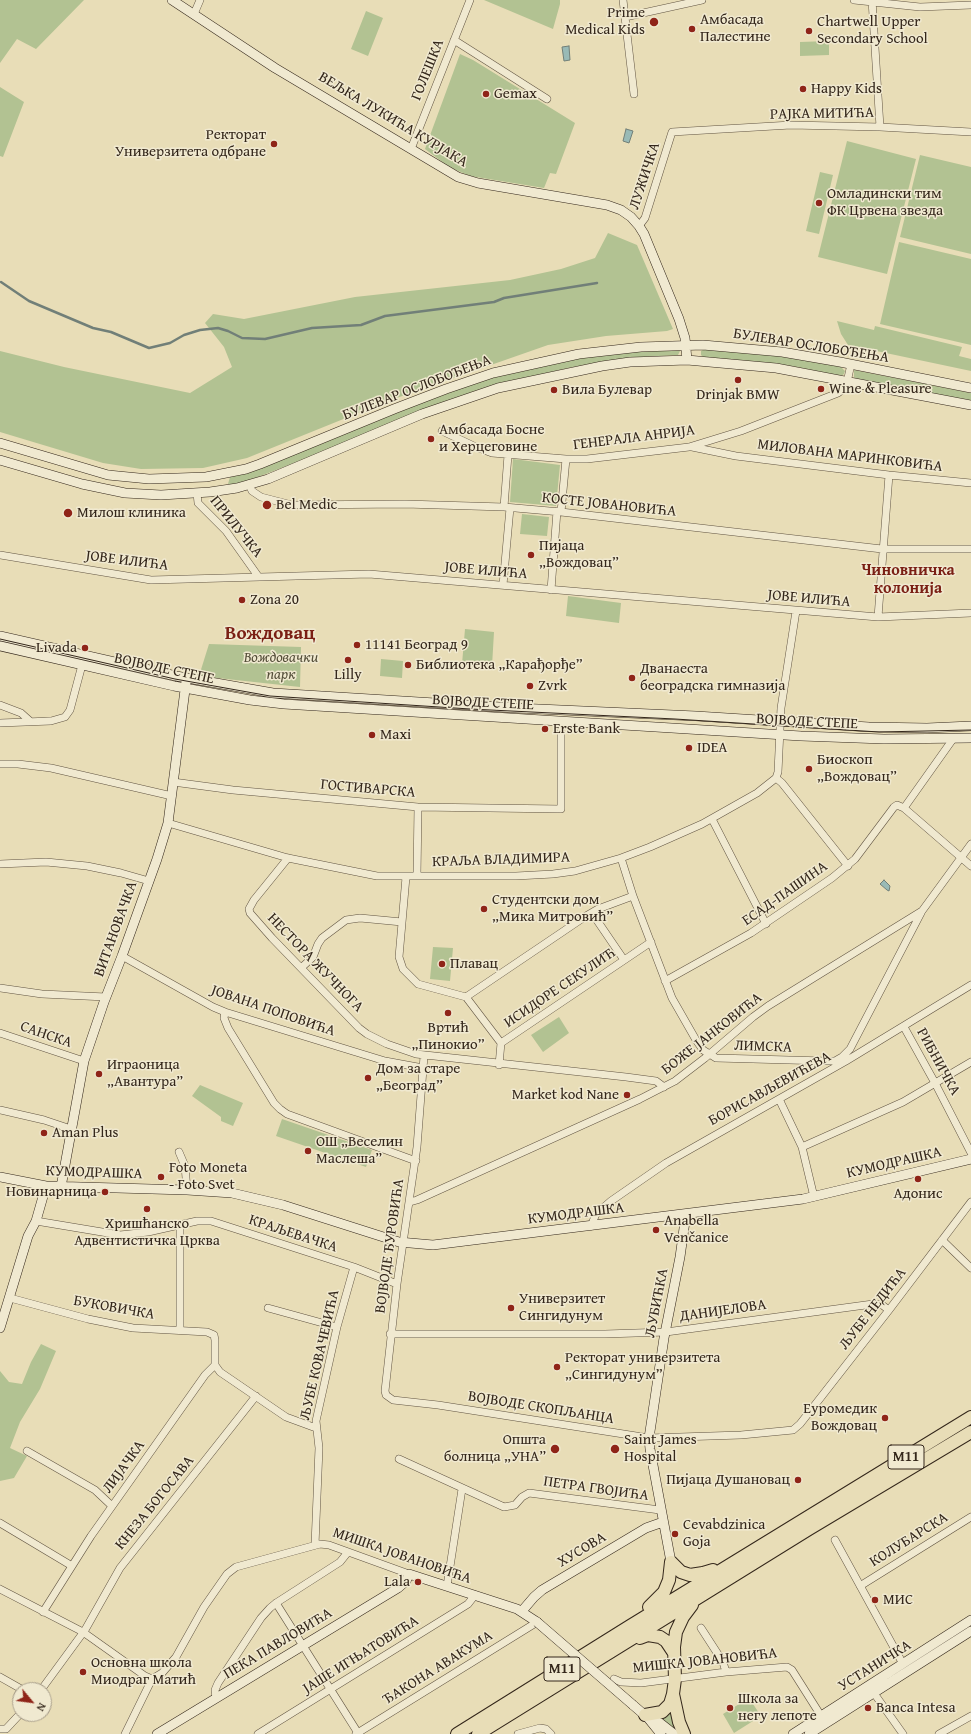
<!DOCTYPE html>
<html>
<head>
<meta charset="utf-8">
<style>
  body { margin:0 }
  #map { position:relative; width:971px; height:1734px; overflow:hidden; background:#e8ddb7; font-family:"Gentium Book Plus",serif }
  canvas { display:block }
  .north { position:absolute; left:12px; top:1682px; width:40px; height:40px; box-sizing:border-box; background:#f0e9d0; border:1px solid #a59b88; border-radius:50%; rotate:119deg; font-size:11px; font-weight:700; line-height:16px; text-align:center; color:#34271b }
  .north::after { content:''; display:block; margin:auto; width:14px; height:18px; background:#8f2418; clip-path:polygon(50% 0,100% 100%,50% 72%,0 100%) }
</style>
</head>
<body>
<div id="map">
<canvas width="971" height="1734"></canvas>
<div class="north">N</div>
</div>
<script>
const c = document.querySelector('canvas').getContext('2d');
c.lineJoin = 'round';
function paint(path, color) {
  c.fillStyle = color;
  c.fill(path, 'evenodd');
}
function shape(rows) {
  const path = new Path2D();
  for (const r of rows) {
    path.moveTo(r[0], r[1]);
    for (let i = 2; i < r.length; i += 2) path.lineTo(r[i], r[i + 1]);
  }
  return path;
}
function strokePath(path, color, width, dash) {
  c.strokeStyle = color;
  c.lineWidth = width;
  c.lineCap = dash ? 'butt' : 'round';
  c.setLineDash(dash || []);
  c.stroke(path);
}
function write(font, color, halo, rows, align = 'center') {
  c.font = font + ' "Gentium Book Plus",serif';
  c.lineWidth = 3;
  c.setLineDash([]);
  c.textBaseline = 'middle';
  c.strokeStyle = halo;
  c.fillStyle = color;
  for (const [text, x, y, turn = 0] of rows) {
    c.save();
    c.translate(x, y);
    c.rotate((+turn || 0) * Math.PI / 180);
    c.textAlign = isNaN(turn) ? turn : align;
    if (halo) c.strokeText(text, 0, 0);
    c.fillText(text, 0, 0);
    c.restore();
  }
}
paint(shape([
  [0,0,84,0,36,49,17,39,0,63],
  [484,0,560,0,560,4,553,29],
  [366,11,383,18,368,56,351,49],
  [829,41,829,55,800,56,800,42],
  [460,54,473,60,575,123,556,174,550,173,544,188,470,176,449,167,425,149],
  [0,87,24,102,3,157,0,156],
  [847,141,916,159,887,274,818,257],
  [920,155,971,167,971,254,900,237],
  [820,172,833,175,819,234,806,231],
  [608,233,637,245,673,329,667,331,606,336,548,345,388,401,247,458,203,468,141,469,103,463,0,432,0,351,64,367,190,393,232,367,224,347,205,323,213,314,244,319,355,297,510,280,561,269,595,258],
  [899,242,971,259,971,345,880,324],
  [837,321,874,330,875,326,962,347,959,356,971,359,971,371,848,345,841,334],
  [678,349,680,351,678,355,642,357,573,367,495,385,245,482,231,486,228,484,230,477,259,469,396,412,473,382,552,362,609,353],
  [705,349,750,352,828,363,840,366,845,371,844,374,841,376,791,366,703,357,701,355,701,351],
  [854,370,971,393,971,402,856,380,854,377],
  [513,459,560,465,556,506,510,502],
  [522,514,549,517,547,536,520,534],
  [568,596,621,603,619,623,566,616],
  [465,629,494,632,492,666,462,664],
  [209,644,301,647,300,687,199,676],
  [381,659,403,661,402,678,380,676],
  [433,947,453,948,450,981,430,979],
  [559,1017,569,1033,543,1052,531,1035],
  [200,1085,243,1103,233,1126,221,1121,221,1117,192,1096],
  [282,1119,372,1150,366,1167,276,1136],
  [41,1344,56,1351,40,1389,20,1422,10,1448,27,1456,14,1478,0,1481,0,1371,9,1382,22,1384,31,1362],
  [749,1698,761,1716,734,1733,723,1714],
  [671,1709,680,1734,659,1717]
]), '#b2c292');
const water = shape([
  [569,46,570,60,564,61,562,47,569,46],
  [626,129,633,131,629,143,623,141,626,129],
  [884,880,890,886,889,891,887,890,880,884,884,880]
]);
paint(water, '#99bab6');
strokePath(water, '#717f78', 1);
strokePath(shape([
  [1,282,29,301,93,328,111,332,149,348,170,343,184,335,200,330,218,328,228,331,242,338,265,339,312,328,361,325,385,316,494,302,504,298,597,283]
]), '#717f78', 2.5);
const street = shape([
  [623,0,634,94],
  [854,0,920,7,971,5],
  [872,0,880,127],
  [194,14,200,0],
  [625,17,702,0],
  [454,40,547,99],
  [411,149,470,0],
  [639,226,645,218,672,132,791,125,880,127,971,132],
  [442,431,476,447,492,453,566,459,587,459,689,447,741,431,838,393,846,387,851,364],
  [692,447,736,456,889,475,971,483],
  [249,484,252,491,261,497,292,505,405,504,504,507,561,512,882,549,971,549],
  [197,493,198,503,226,531,258,576],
  [504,507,508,455],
  [561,512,566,459],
  [0,555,151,580,369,574,878,617,971,613],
  [503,585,510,508],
  [551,590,557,511],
  [878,617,889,475],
  [0,705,21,713,30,721],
  [0,723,51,721,65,717,70,710,82,665],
  [0,764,18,764,51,768,172,796],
  [776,778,782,783,848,866],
  [173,782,233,790,418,807,561,809,561,721],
  [904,808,953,739],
  [712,819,766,924],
  [168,823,288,858,377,876,516,876,553,874,575,871,621,858,650,847,702,824,757,793,776,778,778,772,781,708,796,611],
  [288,858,254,900,249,909,250,913,272,938,359,1028,367,1034,387,1044,416,1054,626,1077,656,1081,664,1087],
  [621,858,633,896,672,998,696,1040,703,1050,716,1058,826,1061,835,1061,842,1057,850,1049,921,913],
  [0,864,46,862,87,866,121,873,149,881],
  [417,876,418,807],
  [406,877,399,957,403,969,418,984,466,997,501,1043],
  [592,913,624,960],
  [122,956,213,1007,225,1012,385,1061,423,1068],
  [301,968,313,957,318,944,322,938,346,920,360,918,402,922],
  [665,981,751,933,832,878,855,859,894,807,897,805,904,808,971,866],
  [0,988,42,994,106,997],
  [466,997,586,916,598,909,633,896],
  [225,1012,224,1018,228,1028,274,1103,280,1109,287,1114,416,1161],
  [904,1027,935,1083,971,1153],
  [0,1033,84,1061],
  [501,1043,651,942],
  [424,1056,417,1147,397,1284,385,1391,386,1395,393,1400,438,1405,649,1438,741,1435,793,1430,800,1424,889,1310,971,1202],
  [499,1065,501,1043],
  [779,1099,802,1147,814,1197],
  [0,1110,44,1120,71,1129],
  [802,1147,903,1102,971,1062],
  [179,1152,185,1166,187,1190],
  [410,1202,417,1200,640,1099,675,1081,705,1058,753,1017,768,1006,922,911,971,844],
  [36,1221,120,1235,148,1232,197,1221,211,1221,354,1267,397,1284],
  [180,1225,180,1330],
  [591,1226,596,1214,611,1201,666,1163,846,1061,971,985],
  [942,1240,971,1268],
  [10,1298,88,1319,133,1328,207,1332,214,1335,215,1340,215,1365],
  [268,1308,337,1327],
  [390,1334,605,1334,666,1332,873,1304,882,1305,889,1310],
  [215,1365,220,1372,286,1417,316,1428],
  [27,1451,95,1490,112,1506],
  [399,1459,504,1507,515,1505,522,1497,529,1493,660,1510],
  [0,1523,72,1566],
  [835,1540,903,1664],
  [315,1545,319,1448,316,1421,337,1327,354,1267],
  [447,1586,462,1489],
  [860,1586,971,1517],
  [0,1589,83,1632,145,1676,152,1679],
  [276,1603,358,1733],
  [43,1612,91,1536,205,1375,215,1365],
  [701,1628,723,1662,726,1672],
  [0,1677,23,1690],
  [614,1679,621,1682,641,1683,726,1672,787,1667,792,1670,823,1719],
  [871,1689,903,1734],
  [41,1690,85,1630,120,1568,256,1396],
  [216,1698,215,1690,218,1683,261,1618,270,1608,276,1603,340,1562,348,1552],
  [0,1729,6,1729,20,1714],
  [125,1734,152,1679,162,1673,176,1657,204,1607,220,1584,227,1574,236,1567,320,1544,329,1545,409,1574],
  [258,1734,468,1604,475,1595],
  [356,1734,534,1624],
  [518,1734,540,1728,546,1729,551,1734],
  [939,1734,971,1716]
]);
const secondary = shape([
  [172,0,275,68,458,177,478,183,607,205,621,210,631,217,639,226,644,234,679,319,685,338,687,360],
  [0,443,108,475,149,479,206,477,246,469,260,464,394,409,446,389,493,373,579,354,641,347,703,345,782,352,840,362,971,388],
  [0,460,82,484,125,493,161,495,210,492,237,488,268,479,422,414,498,388,602,366,630,362,687,360,776,368,971,405],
  [0,636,176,676,273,693,516,708,696,716,869,727,927,728,971,726],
  [0,646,174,686,250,700,284,704,801,736,884,739,971,738],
  [0,1177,46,1186,187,1190,232,1193,283,1205,399,1242,433,1245,803,1199,971,1159],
  [61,1187,84,1061,104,1002,122,956,157,859,168,823,186,682],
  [0,1328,28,1236,36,1221,46,1186],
  [671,1562,650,1449,649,1438,664,1338,680,1257,686,1214],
  [522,1611,534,1597,542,1590,646,1528,663,1522],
  [633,1705,648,1718,661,1734],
  [648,1718,660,1723,674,1734],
  [157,1734,398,1588,406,1581,409,1574,517,1609,537,1622],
  [793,1734,971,1620],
  [809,1734,971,1631]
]);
const highway = shape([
  [671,1562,681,1572,690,1575,703,1573,713,1570],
  [649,1607,664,1592,669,1580,671,1562],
  [640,1638,648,1635,660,1637,666,1641,674,1653],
  [673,1694,679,1722,684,1734],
  [645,1715,662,1712,670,1704,673,1694,675,1679,674,1647,676,1632,683,1617,692,1605],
  [457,1734,630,1626,971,1417],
  [478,1734,809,1529,971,1432]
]);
strokePath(street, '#615442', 8);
strokePath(secondary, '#34271b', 10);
strokePath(highway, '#34271b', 14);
strokePath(street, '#f0e9d0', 7);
strokePath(secondary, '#f0e9d0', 9);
strokePath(highway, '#e8ddb7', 12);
strokePath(shape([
  [0,639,175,679,270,696,470,709,675,719,879,732,971,730]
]), '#34271b', 1);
const secondaryBridge = shape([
  [537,1622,633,1705]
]);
strokePath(secondaryBridge, '#34271b', 10, []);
strokePath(secondaryBridge, '#f0e9d0', 9);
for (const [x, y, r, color] of [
  [654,22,5,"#8f2418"],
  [692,29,4,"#8f2418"],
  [809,31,4,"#8f2418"],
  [803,89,4,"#8f2418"],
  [486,94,4,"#8f2418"],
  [274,144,4,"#8f2418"],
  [819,203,4,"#8f2418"],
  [738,380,4,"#8f2418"],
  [821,389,4,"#8f2418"],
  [554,390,4,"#8f2418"],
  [431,439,4,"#8f2418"],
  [267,505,5,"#8f2418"],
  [68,513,5,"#8f2418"],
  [531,555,4,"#8f2418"],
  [242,600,4,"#8f2418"],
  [357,645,4,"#8f2418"],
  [85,648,4,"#8f2418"],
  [348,660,4,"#8f2418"],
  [408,665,4,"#8f2418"],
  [632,678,4,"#8f2418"],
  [530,686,4,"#8f2418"],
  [545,729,4,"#8f2418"],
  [372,735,4,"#8f2418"],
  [689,748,4,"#8f2418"],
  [809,769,4,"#8f2418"],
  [484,909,4,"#8f2418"],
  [442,964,4,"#8f2418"],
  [448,1013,4,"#8f2418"],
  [99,1074,4,"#8f2418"],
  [368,1078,4,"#8f2418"],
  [627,1095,4,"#8f2418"],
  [44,1133,4,"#8f2418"],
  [308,1151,4,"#8f2418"],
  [161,1177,4,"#8f2418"],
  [918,1179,4,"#8f2418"],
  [105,1192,4,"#8f2418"],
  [147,1209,4,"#8f2418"],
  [656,1230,4,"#8f2418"],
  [511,1308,4,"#8f2418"],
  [557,1367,4,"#8f2418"],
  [885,1418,4,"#8f2418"],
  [555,1449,5,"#8f2418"],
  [615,1449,5,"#8f2418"],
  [798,1480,4,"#8f2418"],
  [675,1534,4,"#8f2418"],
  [418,1582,4,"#8f2418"],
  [875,1600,4,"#8f2418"],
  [83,1672,4,"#8f2418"],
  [730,1708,4,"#8f2418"],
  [868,1708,4,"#8f2418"]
]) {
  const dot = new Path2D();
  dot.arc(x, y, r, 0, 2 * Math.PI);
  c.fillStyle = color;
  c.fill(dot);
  strokePath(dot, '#f0e9d0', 1.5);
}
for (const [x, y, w] of [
  [906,1457,36],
  [562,1669,36]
]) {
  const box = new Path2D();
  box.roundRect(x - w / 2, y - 12, w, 24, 3);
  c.fillStyle = '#f0e9d0';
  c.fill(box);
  strokePath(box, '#34271b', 1);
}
write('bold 14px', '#34271b', null, [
  ["M11",906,1457],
  ["M11",562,1669]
]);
write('15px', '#34271b', '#f0e9d0', [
  ["Prime",645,13,"right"],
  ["Medical Kids",645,30,"right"],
  ["Амбасада",700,20],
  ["Палестине",700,37],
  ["Chartwell Upper",817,22],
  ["Secondary School",817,39],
  ["Happy Kids",811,89],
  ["Gemax",494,94],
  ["Ректорат",266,135,"right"],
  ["Универзитета одбране",266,152,"right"],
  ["Омладински тим",827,194],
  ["ФК Црвена звезда",827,211],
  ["Wine & Pleasure",829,389],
  ["Вила Булевар",562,390],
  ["Drinjak BMW",738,395,"center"],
  ["Амбасада Босне",439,430],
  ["и Херцеговине",439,447],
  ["Bel Medic",276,505],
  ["Милош клиника",77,513],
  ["Пијаца",539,546],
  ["„Вождовац”",539,563],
  ["Zona 20",250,600],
  ["11141 Београд 9",365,645],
  ["Livada",77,648,"right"],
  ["Библиотека „Карађорђе”",416,665],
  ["Дванаеста",640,669],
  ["београдска гимназија",640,686],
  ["Lilly",348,675,"center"],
  ["Zvrk",538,686],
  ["Erste Bank",553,729],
  ["Maxi",380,735],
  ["IDEA",697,748],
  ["Биоскоп",817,760],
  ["„Вождовац”",817,777],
  ["Студентски дом",492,900],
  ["„Мика Митровић”",492,917],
  ["Плавац",450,964],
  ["Вртић",448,1028,"center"],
  ["„Пинокио”",448,1045,"center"],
  ["Играоница",107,1065],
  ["„Авантура”",107,1082],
  ["Дом за старе",376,1069],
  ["„Београд”",376,1086],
  ["Market kod Nane",619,1095,"right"],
  ["Aman Plus",52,1133],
  ["ОШ „Веселин",316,1142],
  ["Маслеша”",316,1159],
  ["Foto Moneta",169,1168],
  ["- Foto Svet",169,1185],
  ["Новинарница",97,1192,"right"],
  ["Адонис",918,1194,"center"],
  ["Anabella",664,1221],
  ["Venčanice",664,1238],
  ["Хришћанско",147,1224,"center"],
  ["Адвентистичка Црква",147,1241,"center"],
  ["Универзитет",519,1299],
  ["Сингидунум",519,1316],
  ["Ректорат универзитета",565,1358],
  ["„Сингидунум”",565,1375],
  ["Еуромедик",877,1409,"right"],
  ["Вождовац",877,1426,"right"],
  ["Општа",546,1440,"right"],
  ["болница „УНА”",546,1457,"right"],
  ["Saint James",624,1440],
  ["Hospital",624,1457],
  ["Пијаца Душановац",790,1480,"right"],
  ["Cevabdzinica",683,1525],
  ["Goja",683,1542],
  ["Lala",410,1582,"right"],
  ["МИС",883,1600],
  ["Основна школа",91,1663],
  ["Миодраг Матић",91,1680],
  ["Школа за",738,1699],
  ["негу лепоте",738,1716],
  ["Banca Intesa",876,1708]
], 'left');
write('15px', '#34271b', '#f0e9d0', [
  ["ГОЛЕШКА",428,70,-68],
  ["РАЈКА МИТИЋА",822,114,-1],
  ["ВЕЉКА ЛУКИЋА КУРЈАКА",393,120,31],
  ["ЛУЖИЧКА",645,176,-72],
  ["БУЛЕВАР ОСЛОБОЂЕЊА",811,346,9],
  ["БУЛЕВАР ОСЛОБОЂЕЊА",417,388,-21],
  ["ГЕНЕРАЛА АНРИЈА",634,438,-7],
  ["МИЛОВАНА МАРИНКОВИЋА",850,456,7],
  ["КОСТЕ ЈОВАНОВИЋА",609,505,6],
  ["ПРИЛУЧКА",236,527,51],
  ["ЈОВЕ ИЛИЋА",127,561,7],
  ["ЈОВЕ ИЛИЋА",486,571,5],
  ["ЈОВЕ ИЛИЋА",809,599,5],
  ["ВОЈВОДЕ СТЕПЕ",164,669,12],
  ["ВОЈВОДЕ СТЕПЕ",483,703,3],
  ["ВОЈВОДЕ СТЕПЕ",807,722,3],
  ["ГОСТИВАРСКА",368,789,5],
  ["КРАЉА ВЛАДИМИРА",501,860,-2],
  ["ЕСАД-ПАШИНА",785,894,-35],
  ["ВИТАНОВАЧКА",116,929,-70],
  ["НЕСТОРА ЖУЧНОГА",315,963,46],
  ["ИСИДОРЕ СЕКУЛИЋ",560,988,-34],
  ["ЈОВАНА ПОПОВИЋА",273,1011,19],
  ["БОЖЕ ЈАНКОВИЋА",712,1034,-38],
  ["САНСКА",46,1035,19],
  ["ЛИМСКА",763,1047,2],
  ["РИБНИЧКА",938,1062,61],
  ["БОРИСАВЉЕВИЋЕВА",770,1089,-29],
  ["КУМОДРАШКА",894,1163,-13],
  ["КУМОДРАШКА",94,1173,2],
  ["КУМОДРАШКА",576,1214,-7],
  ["КРАЉЕВАЧКА",293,1234,18],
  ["ВОЈВОДЕ ЂУРОВИЋА",390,1246,-82],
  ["ЉУБИЋКА",657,1303,-79],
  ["БУКОВИЧКА",114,1308,10],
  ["ЉУБЕ НЕДИЋА",873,1309,-52],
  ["ДАНИЈЕЛОВА",723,1311,-8],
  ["ЉУБЕ КОВАЧЕВИЋА",320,1355,-77],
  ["ВОЈВОДЕ СКОПЉАНЦА",541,1408,9],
  ["ЛИЈАЧКА",124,1467,-54],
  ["ПЕТРА ГВОЈИЋА",596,1489,8],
  ["КНЕЗА БОГОСАВА",155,1503,-51],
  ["КОЛУБАРСКА",909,1540,-32],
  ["ХУСОВА",582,1550,-31],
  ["МИШКА ЈОВАНОВИЋА",402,1556,19],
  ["ПЕКА ПАВЛОВИЋА",278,1644,-31],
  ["ЈАШЕ ИГЊАТОВИЋА",361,1655,-32],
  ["МИШКА ЈОВАНОВИЋА",705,1661,-6],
  ["УСТАНИЧКА",875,1666,-32],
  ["ЂАКОНА АВАКУМА",438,1668,-32]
]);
write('italic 15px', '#544e39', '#f0e9d0', [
  ["Вождовачки",281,658],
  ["парк",281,675]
]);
write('bold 16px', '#7a1f14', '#f0e9d0', [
  ["Чиновничка",908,571],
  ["колонија",908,589]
]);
write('bold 19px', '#7a1f14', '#f0e9d0', [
  ["Вождовац",270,634]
]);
</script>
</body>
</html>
